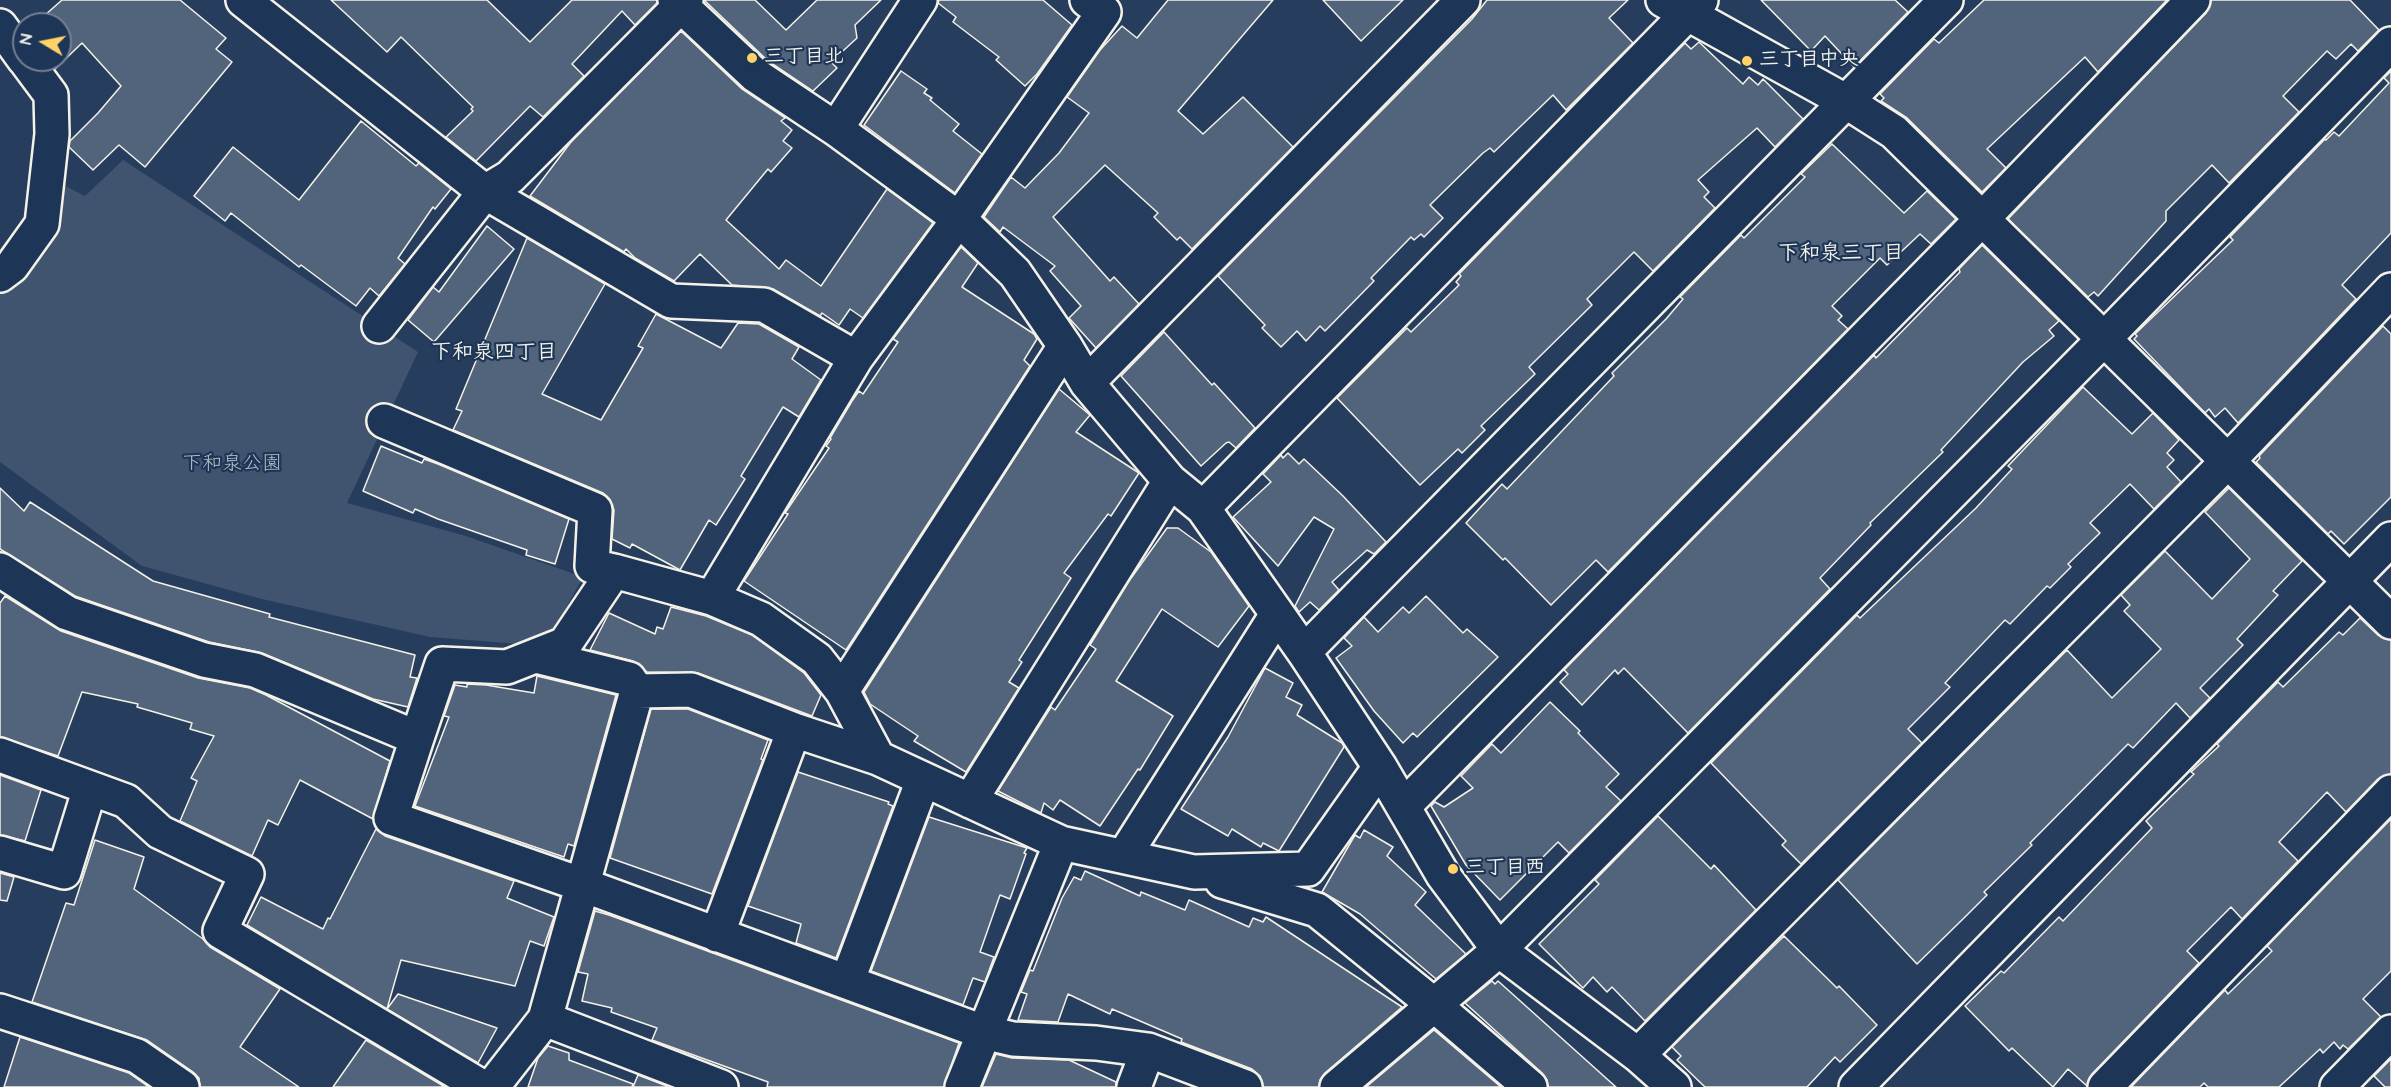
<!DOCTYPE html>
<html>
<head>
<meta charset="utf-8">
<style>
  body { margin:0 }
  #map { position:relative; width:2391px; height:1087px; overflow:hidden; background:#263d5d; font-family:"Architects Daughter",sans-serif }
  canvas { display:block }
  .north { position:absolute; left:12px; top:12px; width:60px; height:60px; box-sizing:border-box; background:#1d3557; border:2px solid #738091; border-radius:50%; rotate:280deg; font-size:16px; font-weight:700; line-height:24px; text-align:center; color:#f4f1e8 }
  .north::after { content:''; display:block; margin:auto; width:21px; height:27px; background:#ffd166; clip-path:polygon(50% 0,100% 100%,50% 72%,0 100%) }
</style>
</head>
<body>
<div id="map">
<canvas width="2391" height="1087"></canvas>
<div class="north">N</div>
</div>
<script>
const c = document.querySelector('canvas').getContext('2d');
c.lineJoin = 'round';
function paint(path, color) {
  c.fillStyle = color;
  c.fill(path, 'evenodd');
}
function shape(rows) {
  const path = new Path2D();
  for (const r of rows) {
    path.moveTo(r[0], r[1]);
    for (let i = 2; i < r.length; i += 2) path.lineTo(r[i], r[i + 1]);
  }
  return path;
}
function strokePath(path, color, width, dash) {
  c.strokeStyle = color;
  c.lineWidth = width;
  c.lineCap = dash ? 'butt' : 'round';
  c.setLineDash(dash || []);
  c.stroke(path);
}
function write(font, color, halo, rows, align = 'center') {
  c.font = font + ' "Architects Daughter","Klee One",sans-serif';
  c.lineWidth = 4.5;
  c.setLineDash([]);
  c.textBaseline = 'middle';
  c.strokeStyle = halo;
  c.fillStyle = color;
  for (const [text, x, y, turn = 0] of rows) {
    c.save();
    c.translate(x, y);
    c.rotate((+turn || 0) * Math.PI / 180);
    c.textAlign = isNaN(turn) ? turn : align;
    if (halo) c.strokeText(text, 0, 0);
    c.fillText(text, 0, 0);
    c.restore();
  }
}
paint(shape([
  [123,160,418,352,347,503,466,536,583,577,545,646,430,637,262,599,142,566,0,462,0,284,61,184,85,196]
]), '#40546f');
const building = shape([
  [62,0,180,0,226,38,216,49,232,62,145,167,119,145,93,170,69,147,70,141,98,113,121,86,82,43,55,69,48,60,60,60,60,24,35,24,62,0],
  [331,0,487,0,530,42,572,0,657,0,657,3,635,25,622,11,572,64,584,76,543,117,530,106,476,161,446,137,473,111,471,109,473,107,401,37,387,52,331,0],
  [704,0,755,0,786,30,817,0,881,0,855,25,857,38,831,62,837,68,813,91,767,60,704,0],
  [939,0,1043,0,1072,25,1037,74,1025,86,996,60,999,57,953,22,956,17,938,3,939,0],
  [1168,0,1273,0,1178,111,1203,134,1243,97,1293,147,1192,249,1180,237,1177,240,1154,217,1158,213,1105,165,1053,217,1110,281,1114,277,1139,304,1096,348,1069,318,1081,306,1050,271,1055,266,1003,227,1000,232,984,217,1011,177,1025,188,1059,153,1089,113,1067,97,1100,50,1122,26,1137,38,1168,0],
  [1323,0,1403,0,1361,41,1323,0],
  [1487,0,1628,0,1609,18,1633,43,1566,110,1553,95,1494,152,1490,148,1483,153,1430,205,1443,218,1424,237,1421,234,1414,240,1411,237,1371,278,1374,281,1325,331,1320,326,1306,341,1297,331,1281,347,1262,328,1265,325,1218,276,1472,19,1487,0],
  [1761,0,1895,0,1908,12,1854,67,1825,36,1811,51,1761,0],
  [1984,0,2167,0,2098,72,2085,57,1987,149,2006,168,1982,192,1907,118,1881,101,1884,98,1880,94,1934,39,1939,43,1984,0],
  [2211,0,2350,0,2379,30,2358,51,2351,44,2336,59,2327,51,2283,96,2299,112,2229,183,2212,165,2166,211,2166,221,2098,296,2094,292,2088,297,2008,219,2206,13,2211,0],
  [681,31,742,89,785,118,781,121,792,130,783,141,792,148,771,172,768,169,726,220,779,269,786,260,821,286,887,189,933,223,863,318,850,309,839,325,822,313,820,316,773,289,732,285,700,254,674,281,635,258,626,249,624,252,530,196,571,142,681,31],
  [1699,42,1743,84,1749,77,1758,85,1763,79,1803,119,1775,147,1757,128,1698,180,1709,192,1704,197,1715,208,1653,271,1634,252,1587,299,1592,305,1529,367,1535,374,1481,426,1485,430,1462,453,1458,449,1420,485,1337,398,1407,328,1411,332,1459,285,1456,282,1461,276,1459,274,1685,43,1691,49,1699,42],
  [901,71,927,89,924,93,932,98,930,100,959,124,953,131,982,154,955,193,864,125,901,71],
  [2391,71,2391,233,2342,285,2356,299,2238,423,2225,408,2215,417,2209,409,2205,413,2134,339,2137,336,2135,334,2233,240,2230,237,2325,139,2326,140,2334,132,2339,136,2389,83,2384,78,2391,71],
  [361,121,416,166,419,163,451,189,435,209,433,207,398,258,405,264,379,296,370,288,356,306,301,265,299,267,231,213,225,221,194,196,233,147,299,200,361,121],
  [1832,144,1904,213,1927,191,1956,219,1931,244,1920,234,1887,265,1880,258,1832,306,1842,316,1838,320,1848,329,1608,572,1596,560,1551,605,1505,558,1503,560,1466,523,1502,484,1507,489,1614,376,1612,373,1666,319,1683,299,1680,297,1741,235,1744,238,1805,177,1801,174,1832,144],
  [487,226,514,249,434,342,408,320,433,287,439,292,487,226],
  [527,238,605,284,542,394,601,420,643,348,638,346,656,314,721,348,738,323,759,324,799,347,792,359,821,380,799,417,783,407,741,476,745,479,716,525,709,520,680,570,632,544,630,548,612,539,614,510,610,500,603,493,453,430,462,411,456,409,527,238],
  [1982,245,2059,321,2049,330,2054,336,2023,362,1941,450,1943,452,1870,523,1871,525,1820,578,1830,589,1688,733,1624,668,1618,674,1615,670,1582,705,1560,682,1568,674,1564,670,1874,355,1876,358,1960,272,1959,269,1982,245],
  [961,247,978,263,962,287,1034,334,1037,339,1024,360,1030,366,846,650,744,581,788,514,785,513,829,448,826,446,831,439,830,438,852,401,859,391,863,394,898,342,893,339,961,247],
  [2383,326,2391,334,2391,497,2344,544,2331,531,2328,534,2256,462,2260,458,2259,456,2383,326],
  [1164,332,1212,385,1214,383,1255,428,1236,448,1229,442,1226,443,1201,466,1121,376,1164,332],
  [2083,387,2132,434,2153,413,2179,440,2167,453,2174,460,2167,467,2181,482,2154,509,2130,484,2090,523,2100,533,2068,564,2071,567,2050,588,2047,586,2010,624,2005,620,1945,683,1950,687,1908,729,1922,743,1801,864,1782,845,1786,841,1711,763,1857,615,1860,618,1976,508,2012,469,2008,466,2083,387],
  [1059,389,1090,415,1076,432,1139,473,1111,516,1108,514,1064,573,1071,578,1019,660,1022,662,1009,682,1019,688,966,772,914,741,918,736,870,704,864,692,1059,389],
  [381,446,422,463,424,459,438,464,569,519,555,564,526,555,527,550,438,519,415,509,413,513,363,491,381,446],
  [1288,453,1299,464,1304,459,1343,496,1386,542,1374,554,1367,550,1332,582,1339,590,1319,610,1310,602,1299,612,1295,606,1334,529,1314,517,1278,566,1233,517,1271,482,1263,474,1281,455,1283,458,1288,453],
  [0,488,24,511,30,502,153,581,270,614,269,617,415,655,410,677,417,678,408,707,373,699,262,653,209,642,75,596,0,549,0,488],
  [2229,488,2302,561,2273,591,2278,595,2237,639,2243,645,2200,688,2210,698,2190,718,2176,703,2133,748,2128,744,2030,843,2032,845,1984,892,1987,895,1966,916,1917,964,1838,880,2067,650,2112,698,2161,649,2124,611,2130,605,2121,595,2165,551,2212,599,2250,559,2205,512,2229,488],
  [1167,528,1178,528,1211,552,1249,606,1218,647,1162,609,1116,681,1173,716,1140,770,1138,769,1100,826,1060,800,1053,810,1044,803,1041,813,998,791,1051,707,1055,710,1096,649,1090,645,1129,581,1167,528],
  [5,596,61,631,198,678,250,688,266,695,390,761,373,819,300,780,278,825,268,820,252,856,180,821,197,781,191,778,214,736,190,729,192,723,137,707,138,704,82,692,58,756,0,737,0,603,5,596],
  [1426,596,1463,633,1467,629,1498,657,1417,737,1413,733,1403,743,1374,711,1336,658,1352,646,1344,638,1364,617,1378,632,1403,607,1409,613,1426,596],
  [671,607,706,616,752,635,804,673,821,695,812,716,698,673,647,672,633,661,590,650,609,613,655,634,657,627,663,629,671,607],
  [2360,618,2378,635,2391,640,2391,774,2378,779,2346,812,2327,792,2279,842,2298,861,2242,919,2231,907,2187,951,2199,963,2092,1074,2087,1086,2068,1069,2053,1087,2012,1048,2009,1051,1965,1006,2001,971,2004,973,2059,917,2063,921,2152,828,2146,821,2194,774,2191,772,2219,746,2217,744,2278,682,2283,687,2339,632,2343,635,2360,618],
  [1265,668,1293,683,1286,697,1302,705,1297,715,1342,743,1344,747,1279,851,1263,843,1261,847,1232,829,1228,836,1181,809,1228,737,1265,668],
  [537,676,616,695,574,846,568,844,564,857,415,806,449,717,444,716,455,685,467,687,467,684,486,685,534,693,537,676],
  [1550,702,1580,731,1578,733,1619,774,1606,787,1621,801,1569,853,1558,842,1500,900,1466,865,1431,806,1435,802,1444,807,1473,788,1461,776,1492,744,1501,753,1550,702],
  [651,709,688,709,768,740,761,759,763,760,712,894,610,858,651,709],
  [798,772,889,802,888,804,893,806,836,958,796,943,801,924,748,906,798,772],
  [0,775,41,790,25,841,0,835,0,775],
  [1658,816,1711,869,1714,865,1756,910,1645,1021,1612,987,1607,992,1593,977,1583,988,1539,944,1599,884,1595,880,1658,816],
  [929,817,1027,848,1024,853,1026,854,1010,899,1000,895,980,952,994,957,985,982,973,978,963,1005,871,971,929,817],
  [2391,819,2391,971,2363,999,2381,1017,2348,1049,2343,1045,2340,1049,2334,1042,2323,1053,2320,1049,2279,1087,2208,1087,2204,1083,2200,1087,2131,1087,2225,990,2228,994,2272,951,2267,946,2391,819],
  [376,829,385,836,514,881,507,898,554,917,544,946,530,941,515,986,401,960,387,1009,247,925,261,897,323,929,328,918,330,919,376,829],
  [1364,830,1393,847,1387,856,1426,892,1415,905,1466,954,1436,979,1360,914,1322,892,1355,835,1360,838,1364,830],
  [95,840,144,857,134,889,203,939,210,947,280,989,240,1047,299,1087,200,1087,199,1078,193,1072,147,1040,32,1002,66,903,74,905,95,840],
  [1085,871,1140,896,1141,892,1185,910,1189,900,1249,927,1253,918,1263,922,1266,917,1402,1007,1325,1073,1320,1080,1319,1087,1263,1087,1260,1076,1252,1069,1181,1042,1182,1039,1112,1009,1110,1014,1068,994,1058,1022,1018,1020,1027,994,1021,992,1030,970,1033,971,1062,898,1074,877,1081,880,1085,871],
  [0,873,14,877,7,901,0,900,0,873],
  [595,911,609,915,959,1043,944,1087,767,1087,768,1082,652,1040,657,1028,611,1012,612,1008,582,1001,588,974,578,972,595,911],
  [1784,936,1837,988,1839,986,1877,1025,1840,1062,1835,1057,1807,1087,1705,1087,1677,1060,1681,1056,1672,1047,1784,936],
  [1492,981,1495,984,1498,981,1616,1087,1548,1087,1547,1080,1542,1073,1465,1003,1492,981],
  [398,994,497,1028,478,1063,387,1009,398,994],
  [1434,1030,1501,1087,1366,1087,1434,1030],
  [20,1037,129,1073,149,1087,4,1087,20,1037],
  [366,1040,445,1087,333,1087,366,1040],
  [548,1046,569,1053,569,1060,633,1084,632,1087,528,1087,538,1058,548,1046],
  [996,1054,1012,1058,1069,1060,1116,1082,1116,1087,982,1087,996,1054],
  [2391,1059,2391,1087,2385,1087,2374,1076,2391,1059],
  [638,1075,667,1086,666,1087,633,1087,638,1075]
]);
paint(building, '#52647b');
strokePath(building, '#f4f1e8', 1.5);
const minor = shape([
  [243,0,485,192,671,301,764,305,856,358],
  [675,0,755,75,836,129,959,219,1015,273,1065,346,1087,383,1170,481,1203,508,1304,652,1380,767,1443,875,1499,950,1638,1055,1674,1087],
  [1663,0,1847,102,1894,132,2391,622],
  [0,26,24,59],
  [836,129,920,0],
  [0,275,12,266,42,224,52,134,51,95,25,60],
  [379,326,485,192,510,177,686,0],
  [1087,383,1463,0],
  [384,421,595,510,592,566,614,571],
  [1203,508,1701,0],
  [0,570,67,613,204,660,255,670,417,738,391,818,583,885,983,1032,1013,1039,1096,1043,1148,1050,1245,1087],
  [1304,652,1946,0],
  [536,656,629,679,637,691],
  [842,691,1065,346],
  [417,738,442,664,507,667,565,644,614,571,712,598],
  [0,755,126,801,160,832,247,874,220,931,482,1087],
  [878,758,842,691,817,659,761,619,712,598,856,358,959,219,1104,12,1087,0],
  [970,801,1170,481],
  [1404,806,1982,219,2193,0],
  [0,853,64,872,90,788],
  [1124,856,1276,616],
  [1222,881,1317,910,1433,1004,1530,1087],
  [717,935,794,730],
  [847,982,923,780],
  [0,1011,137,1056,182,1087],
  [545,1019,721,1087],
  [1638,1055,2227,462,2391,290],
  [492,1087,545,1019,637,691,691,690,794,730,878,758,1061,843,1194,872,1308,869,1380,767],
  [962,1087,1061,843],
  [1134,1087,1148,1050],
  [1337,1087,1499,950,2103,340,2391,44],
  [1856,1087,2391,539],
  [2105,1087,2391,792],
  [2337,1087,2391,1032]
]);
strokePath(minor, '#f4f1e8', 38);
strokePath(minor, '#1d3557', 33);
for (const [x, y, r, color] of [
  [752,58,6,"#ffd166"],
  [1747,61,6,"#ffd166"],
  [1453,869,6,"#ffd166"]
]) {
  const dot = new Path2D();
  dot.arc(x, y, r, 0, 2 * Math.PI);
  c.fillStyle = color;
  c.fill(dot);
  strokePath(dot, '#1d3557', 2);
}
write('bold 20px', '#f4f1e8', '#1d3557', [
  ["三丁目北",764,58],
  ["三丁目中央",1759,61],
  ["三丁目西",1465,869]
], 'left');
write('20px', '#bec2c4', '#1d3557', [
  ["下和泉公園",232,465]
]);
write('bold 21px', '#f4f1e8', '#1d3557', [
  ["下和泉三丁目",1841,255],
  ["下和泉四丁目",494,354]
]);
</script>
</body>
</html>
